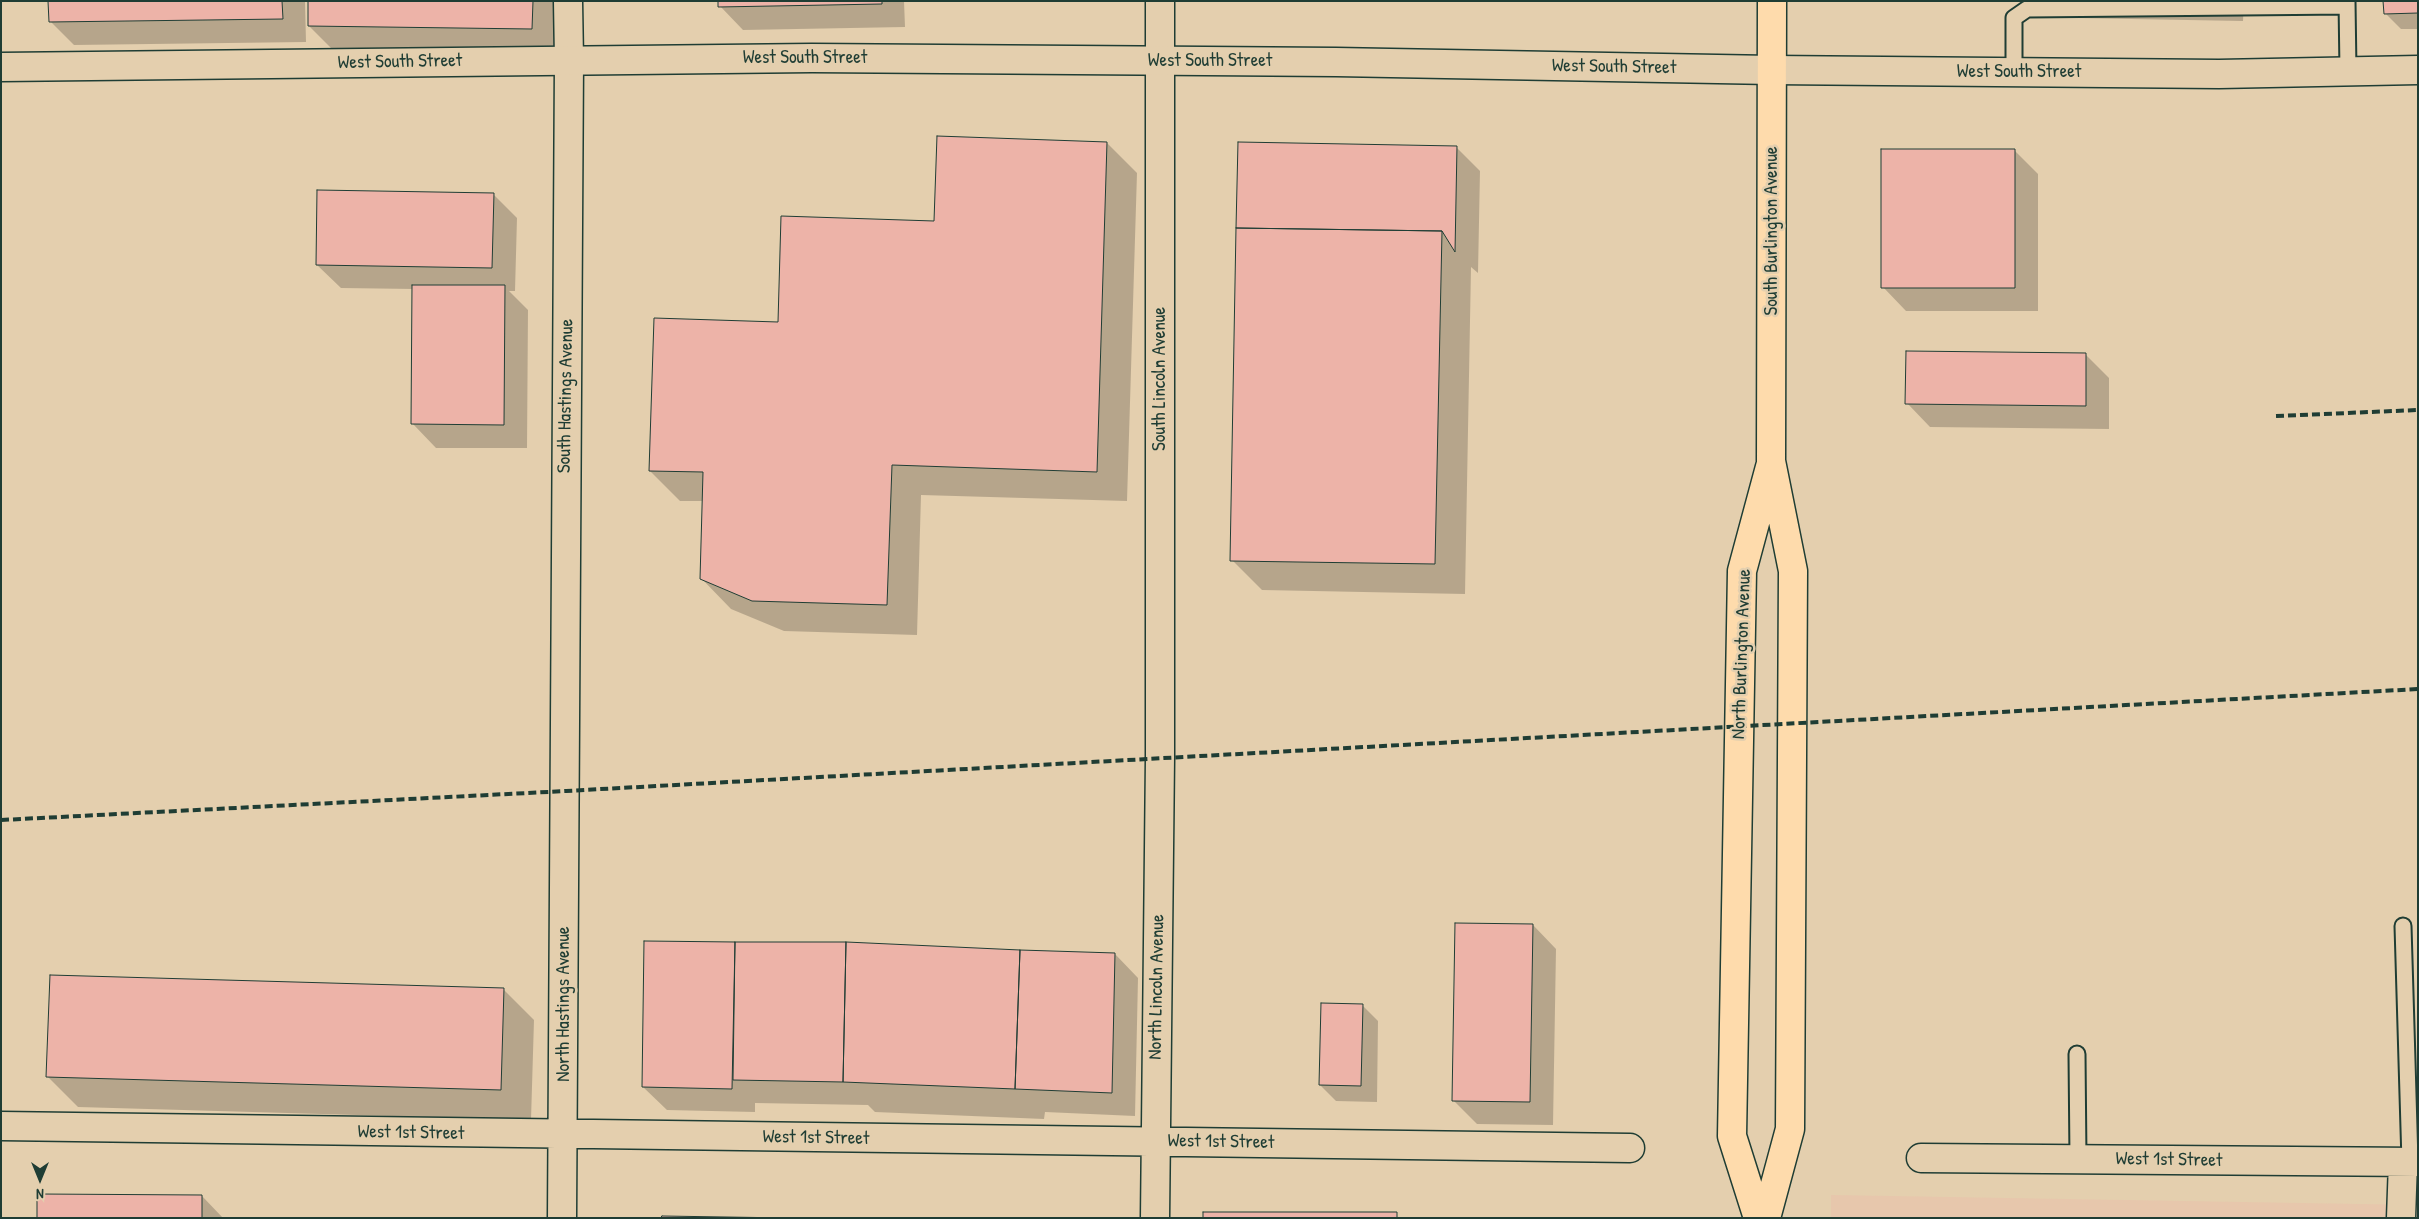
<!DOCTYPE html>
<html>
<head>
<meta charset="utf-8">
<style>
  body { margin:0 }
  #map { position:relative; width:2419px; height:1219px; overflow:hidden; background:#e4cfae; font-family:"Patrick Hand",sans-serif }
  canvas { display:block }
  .frame { position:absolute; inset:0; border:2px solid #1f3d34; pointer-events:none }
  .north { position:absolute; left:15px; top:1154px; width:50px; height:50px; -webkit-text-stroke:4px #e4cfae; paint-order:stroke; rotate:180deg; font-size:14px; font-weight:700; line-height:20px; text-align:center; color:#1f3d34 }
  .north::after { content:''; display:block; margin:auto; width:18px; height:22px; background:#1f3d34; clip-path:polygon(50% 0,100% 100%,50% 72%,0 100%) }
</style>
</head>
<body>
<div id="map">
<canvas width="2419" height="1219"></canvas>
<div class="frame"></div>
<div class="north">N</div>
</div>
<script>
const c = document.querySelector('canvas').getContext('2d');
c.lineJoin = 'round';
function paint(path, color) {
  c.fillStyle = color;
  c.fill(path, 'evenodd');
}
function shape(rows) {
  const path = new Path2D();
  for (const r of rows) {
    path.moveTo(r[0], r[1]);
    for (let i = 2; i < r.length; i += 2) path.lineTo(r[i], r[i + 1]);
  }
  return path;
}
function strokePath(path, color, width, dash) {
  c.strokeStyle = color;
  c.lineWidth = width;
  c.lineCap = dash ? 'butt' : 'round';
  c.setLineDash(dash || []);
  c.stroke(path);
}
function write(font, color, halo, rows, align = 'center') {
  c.font = font + ' "Patrick Hand",sans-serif';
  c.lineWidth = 5;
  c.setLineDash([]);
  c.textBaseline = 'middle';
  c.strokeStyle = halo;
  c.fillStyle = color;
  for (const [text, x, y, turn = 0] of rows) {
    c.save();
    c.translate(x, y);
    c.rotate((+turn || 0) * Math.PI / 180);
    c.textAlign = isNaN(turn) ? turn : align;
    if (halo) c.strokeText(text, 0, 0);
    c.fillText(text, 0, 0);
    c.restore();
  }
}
paint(shape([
  [1831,1195,2418,1205,2418,1218,1831,1218]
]), '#e7c7ac');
paint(shape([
  [50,1,305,1,306,42,74,45,50,21],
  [309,1,563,1,562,58,339,56,309,26],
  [720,1,904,1,905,27,743,30,720,6],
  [2059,1,2244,1,2243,21,2075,18],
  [2418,1,2418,29,2401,29,2385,13],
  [1107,143,1137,173,1127,501,921,495,917,635,784,631,731,609,701,578,703,501,680,501,650,471,779,323,935,222],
  [1456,147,1480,171,1478,273,1471,267,1465,594,1262,590,1232,560],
  [2014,150,2038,174,2038,311,1906,311,1883,287],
  [493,194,517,218,515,291,509,291,528,310,527,448,436,448,413,424,414,289,341,288,317,265],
  [2086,355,2109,378,2109,429,1930,427,1907,403],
  [1533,925,1556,949,1553,1125,1477,1124,1454,1101],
  [646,942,846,944,1115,954,1138,978,1135,1116,1045,1112,1044,1119,875,1112,868,1105,755,1103,755,1112,667,1110,643,1087],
  [504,990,534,1020,531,1120,78,1107,48,1077],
  [1362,1005,1378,1021,1377,1102,1336,1101,1320,1085],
  [202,1196,223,1218,38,1218]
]), '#0003');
const building = shape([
  [48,1,282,1,283,19,49,22,48,1],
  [308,1,533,1,532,29,308,26,308,1],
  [718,1,882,1,882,4,718,7,718,1],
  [2383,1,2418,1,2418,13,2384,14,2383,1],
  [937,136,1107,142,1097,472,892,465,887,605,752,601,700,579,703,472,649,471,654,318,778,322,781,216,934,221,937,136],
  [1238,142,1457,146,1455,252,1442,231,1236,228,1238,142],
  [1881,149,2015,149,2015,288,1881,288,1881,149],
  [317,190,494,193,492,268,316,265,317,190],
  [1236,228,1442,231,1435,564,1230,561,1236,228],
  [412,285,505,285,504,425,411,424,412,285],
  [1906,351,2086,353,2086,406,1905,404,1906,351],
  [1455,923,1533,924,1530,1102,1452,1101,1455,923],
  [644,941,735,942,732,1089,642,1087,644,941],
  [735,942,846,942,843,1082,733,1080,735,942],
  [846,942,1020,950,1015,1089,843,1082,846,942],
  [1020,950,1115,953,1112,1093,1015,1089,1020,950],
  [50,975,504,988,501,1090,46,1077,50,975],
  [1321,1003,1363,1004,1361,1086,1319,1085,1321,1003],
  [37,1194,202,1195,202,1218,37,1218,37,1194],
  [1203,1212,1397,1212,1397,1218,1203,1218,1203,1212],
  [662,1216,789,1218,660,1218,662,1216]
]);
paint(building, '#edb3a8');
strokePath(building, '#1f3d34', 1);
const service = shape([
  [2347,1,2348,71],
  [2014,72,2014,18,2027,9,2347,6],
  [2403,926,2410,1162],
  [2077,1054,2078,1159]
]);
const minor = shape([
  [1,1126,1630,1148],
  [1921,1158,2418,1162],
  [562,1218,569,60,568,1],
  [1155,1218,1160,757,1160,1],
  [2401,1218,2403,1162]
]);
const tertiary = shape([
  [1772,70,2219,74,2418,70]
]);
const secondary = shape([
  [1,67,812,58,1336,62,1772,70]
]);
const trunk = shape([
  [1758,1218,1732,1136,1742,571,1770,467],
  [1766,1218,1790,1129,1793,571,1771,461,1772,1]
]);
strokePath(service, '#1f3d34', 19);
strokePath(minor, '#1f3d34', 31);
strokePath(tertiary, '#1f3d34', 31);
strokePath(secondary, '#1f3d34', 31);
strokePath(trunk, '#1f3d34', 31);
strokePath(service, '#e4cfae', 15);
strokePath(minor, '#e4cfae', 28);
strokePath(tertiary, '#e4cfae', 28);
strokePath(secondary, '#e4cfae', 28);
strokePath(trunk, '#fedbac', 28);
strokePath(shape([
  [2276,416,2418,410],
  [1,820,566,791,2418,689]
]), '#1f3d34', 4, [8, 4]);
write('19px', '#1f3d34', '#e4cfae', [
  ["West South Street",805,58],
  ["West South Street",1210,61],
  ["West South Street",400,62,-1],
  ["West South Street",1614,67,1],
  ["West South Street",2019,72],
  ["South Burlington Avenue",1772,231,-90],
  ["South Lincoln Avenue",1160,379,-90],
  ["South Hastings Avenue",566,396,-89],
  ["North Burlington Avenue",1742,654,-88],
  ["North Lincoln Avenue",1157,987,-89],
  ["North Hastings Avenue",564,1004,-90],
  ["West 1st Street",411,1133,1],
  ["West 1st Street",816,1138,1],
  ["West 1st Street",1221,1142,1],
  ["West 1st Street",2169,1160,1]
]);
</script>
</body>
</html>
